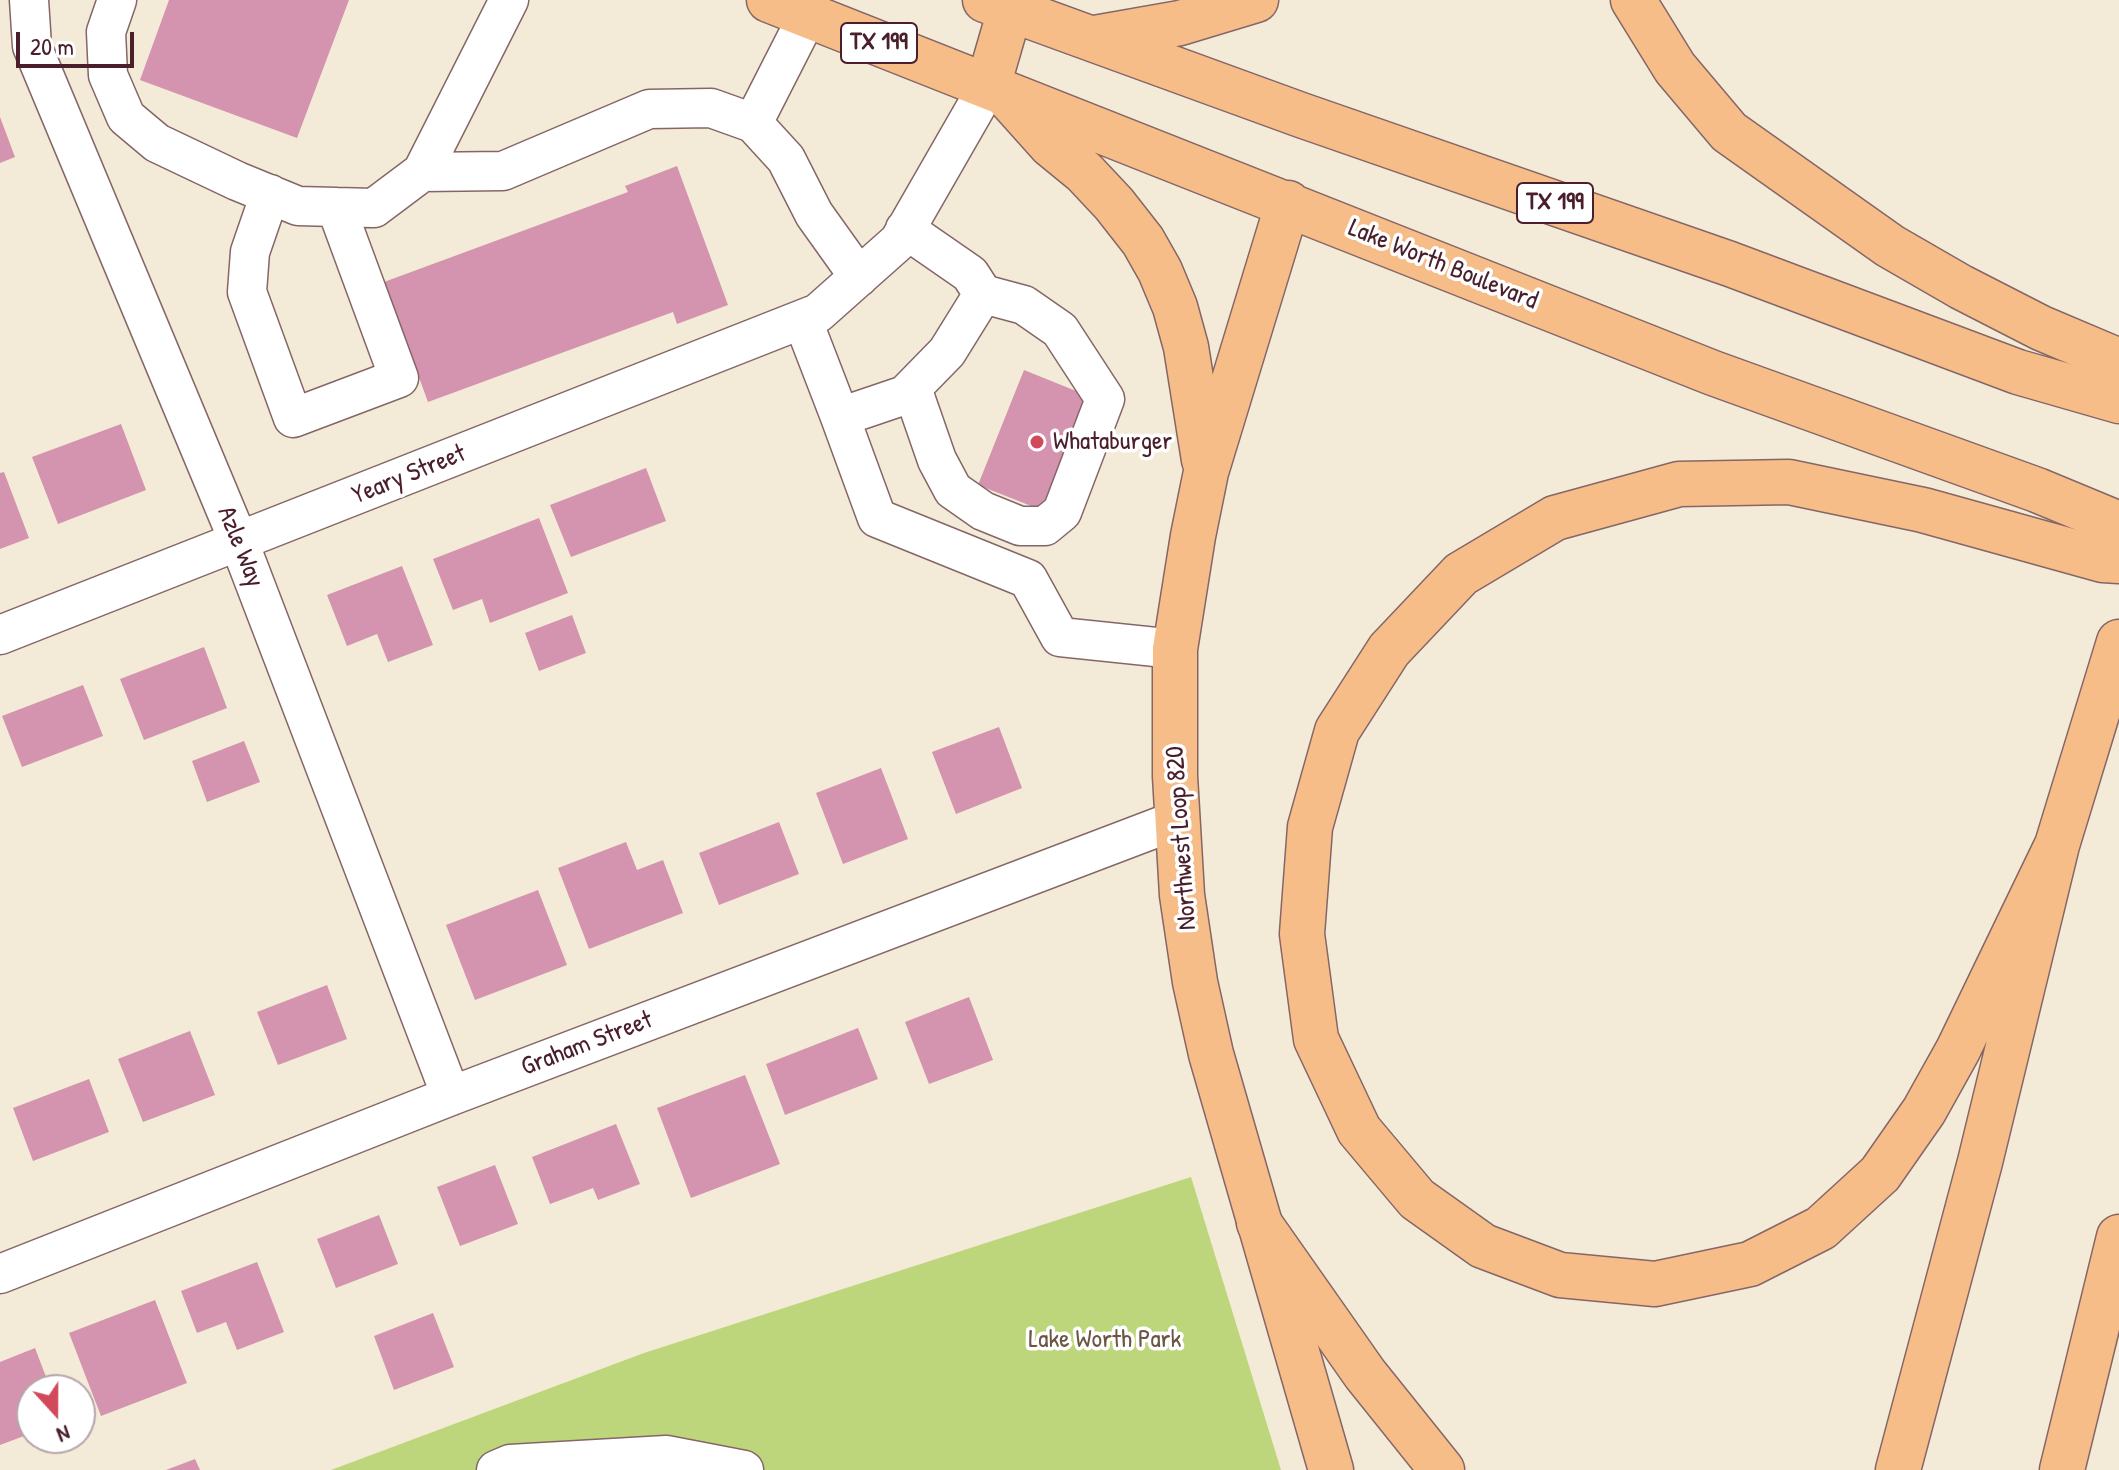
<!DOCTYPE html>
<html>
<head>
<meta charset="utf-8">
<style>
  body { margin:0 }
  #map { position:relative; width:2119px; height:1470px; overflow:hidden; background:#f3ebd7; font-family:"Patrick Hand",sans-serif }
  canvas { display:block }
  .north { position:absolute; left:16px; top:1374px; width:80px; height:80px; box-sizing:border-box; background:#fff; border:2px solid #b7a5aa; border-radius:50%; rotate:159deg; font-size:22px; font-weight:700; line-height:32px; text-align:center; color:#4a1f2b }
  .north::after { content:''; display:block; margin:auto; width:28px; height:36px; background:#d1495b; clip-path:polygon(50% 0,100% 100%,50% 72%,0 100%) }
  .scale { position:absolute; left:16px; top:32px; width:118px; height:36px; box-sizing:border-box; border:4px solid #4a1f2b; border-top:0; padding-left:10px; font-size:24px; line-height:28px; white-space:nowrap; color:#4a1f2b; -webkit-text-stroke:6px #fff; paint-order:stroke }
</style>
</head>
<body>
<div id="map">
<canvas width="2119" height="1470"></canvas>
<div class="north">N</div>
<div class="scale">20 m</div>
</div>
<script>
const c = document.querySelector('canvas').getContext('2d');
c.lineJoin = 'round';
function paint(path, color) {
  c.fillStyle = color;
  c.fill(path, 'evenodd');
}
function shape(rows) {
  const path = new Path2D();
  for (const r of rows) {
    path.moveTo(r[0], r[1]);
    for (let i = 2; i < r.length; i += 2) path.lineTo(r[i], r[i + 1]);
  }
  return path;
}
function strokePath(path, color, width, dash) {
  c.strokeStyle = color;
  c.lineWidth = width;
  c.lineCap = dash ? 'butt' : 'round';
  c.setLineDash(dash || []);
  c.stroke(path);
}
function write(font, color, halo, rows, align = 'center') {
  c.font = font + ' "Patrick Hand",sans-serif';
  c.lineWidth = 7;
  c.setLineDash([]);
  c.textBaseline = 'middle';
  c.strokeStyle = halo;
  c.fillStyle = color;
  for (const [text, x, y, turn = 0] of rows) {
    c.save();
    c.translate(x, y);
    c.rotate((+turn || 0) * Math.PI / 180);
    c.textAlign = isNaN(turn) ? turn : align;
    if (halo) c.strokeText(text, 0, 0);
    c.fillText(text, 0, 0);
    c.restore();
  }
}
paint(shape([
  [1191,1177,1281,1470,331,1470,644,1353]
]), '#bdd67b');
paint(shape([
  [169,0,349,0,297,138,140,80],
  [0,117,15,157,0,163],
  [677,166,728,305,677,324,673,312,428,402,384,282,628,192,625,186],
  [1024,370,1096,399,1049,513,978,485],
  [121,424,146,490,58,524,32,457],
  [646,468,666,521,571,557,550,505],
  [4,472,29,538,0,549,0,473],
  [539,518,568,593,490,623,482,599,453,610,433,559],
  [402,566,433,645,388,662,377,634,347,646,327,595],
  [572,615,586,653,539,671,525,633],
  [204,647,227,708,144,740,120,679],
  [83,685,103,736,22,767,2,716],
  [999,727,1022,788,956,814,932,752],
  [244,741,260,782,207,802,192,761],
  [881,768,908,839,843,864,816,793],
  [779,822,799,874,719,905,699,853],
  [626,842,637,870,663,860,683,913,589,949,558,868],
  [538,890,567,965,475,1000,446,925],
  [327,985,347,1039,278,1065,257,1012],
  [969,997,993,1060,929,1084,905,1022],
  [858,1028,878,1079,785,1115,766,1064],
  [190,1031,215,1095,143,1122,118,1059],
  [745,1075,780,1164,691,1198,657,1108],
  [89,1079,109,1132,33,1161,13,1108],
  [616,1124,640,1184,598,1200,593,1188,550,1204,532,1157],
  [495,1165,518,1224,460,1246,437,1187],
  [379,1215,398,1264,336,1288,317,1239],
  [257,1262,284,1332,237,1350,226,1322,197,1333,181,1291],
  [155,1300,187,1383,101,1416,69,1333],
  [433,1313,454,1367,394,1390,374,1336],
  [35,1348,51,1390,32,1390,32,1433,0,1445,0,1362],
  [195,1459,200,1470,166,1470]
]), '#d493ae');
const minor = shape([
  [29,0,32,46,239,542,451,1096],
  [117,0,106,32,108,75,126,117,157,143,237,181,298,206,374,208,422,172,509,0],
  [753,123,808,15],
  [422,172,503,171,649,109,711,108,753,123,786,159,814,214,859,277],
  [270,194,250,252,247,292,293,418,399,378,336,207],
  [905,229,970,274,983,294,1024,305,1060,330,1105,399,1062,512,1045,526,1020,526,983,511,953,490,937,460,912,388],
  [803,321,840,417,905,395,947,352,983,294],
  [840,417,877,518,1028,579,1060,637,1175,649],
  [0,635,818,313,899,241,988,86],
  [0,1274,451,1096,1177,820],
  [496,1470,510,1464,666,1455,744,1470]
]);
const major = shape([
  [769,0,1713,373,2037,490,2119,524],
  [985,0,1301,115,1730,264,2018,372,2119,401],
  [1095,38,1180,23,1256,0],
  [988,86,1010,10],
  [1008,97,1051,145,1084,172,1114,204,1143,241,1160,271,1175,307,1186,347,1204,460],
  [1288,203,1206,472,1193,536,1175,649,1175,776,1182,895,1195,982,1211,1054,1331,1470]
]);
const highway = shape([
  [1633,0,1675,68,1729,132,1890,246,1961,287,2041,328,2119,361],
  [2057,845,1958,1050,1924,1111,1880,1174,1821,1228,1750,1264,1655,1284,1560,1275,1483,1246,1417,1199,1359,1130,1316,1039,1302,934,1310,827,1337,731,1389,650,1461,574,1555,518,1679,484,1789,482,1923,510,2103,560,2119,561],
  [1259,1223,1365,1374,1442,1470],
  [1898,1470,1980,1162,2057,845,2119,642],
  [2062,1470,2119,1237]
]);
strokePath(minor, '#856667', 41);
strokePath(major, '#856667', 47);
strokePath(highway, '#856667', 47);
strokePath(minor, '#fff', 38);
strokePath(major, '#f7bd88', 44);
strokePath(highway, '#f7bd88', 44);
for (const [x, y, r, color] of [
  [1037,442,8,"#d1495b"]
]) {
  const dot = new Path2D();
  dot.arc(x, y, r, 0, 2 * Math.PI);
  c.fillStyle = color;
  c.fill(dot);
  strokePath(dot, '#fff', 3);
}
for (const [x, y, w] of [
  [879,43,76],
  [1555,203,76]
]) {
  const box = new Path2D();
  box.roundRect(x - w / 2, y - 20, w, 40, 6);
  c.fillStyle = '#fff';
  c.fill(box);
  strokePath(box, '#4a1f2b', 2);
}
write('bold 24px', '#4a1f2b', null, [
  ["TX 199",879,43],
  ["TX 199",1555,203]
]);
write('26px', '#4a1f2b', '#fff', [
  ["Lake Worth Boulevard",1443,265,22],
  ["Yeary Street",409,475,-22],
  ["Azle Way",240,547,68],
  ["Northwest Loop 820",1182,838,-94],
  ["Graham Street",587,1044,-21]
]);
write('26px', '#4a1f2b', '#fff', [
  ["Whataburger",1053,442]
], 'left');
write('26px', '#6c5643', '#fff', [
  ["Lake Worth Park",1105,1340]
]);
</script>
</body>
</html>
